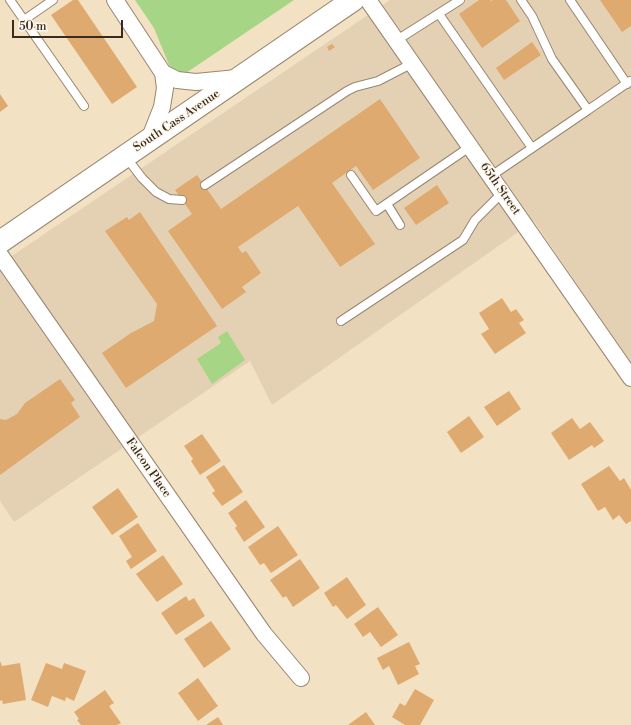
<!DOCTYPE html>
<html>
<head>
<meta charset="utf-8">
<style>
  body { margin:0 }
  #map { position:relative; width:631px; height:725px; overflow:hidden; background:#f3e1c4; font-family:"Libre Bodoni",serif }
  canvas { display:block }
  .scale { position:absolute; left:12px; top:20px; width:111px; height:18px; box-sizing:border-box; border:2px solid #3b2a1e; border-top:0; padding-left:5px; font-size:12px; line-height:14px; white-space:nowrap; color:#3b2a1e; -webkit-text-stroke:3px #fbf7ec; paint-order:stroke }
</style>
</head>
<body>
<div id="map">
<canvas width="631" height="725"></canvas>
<div class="scale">50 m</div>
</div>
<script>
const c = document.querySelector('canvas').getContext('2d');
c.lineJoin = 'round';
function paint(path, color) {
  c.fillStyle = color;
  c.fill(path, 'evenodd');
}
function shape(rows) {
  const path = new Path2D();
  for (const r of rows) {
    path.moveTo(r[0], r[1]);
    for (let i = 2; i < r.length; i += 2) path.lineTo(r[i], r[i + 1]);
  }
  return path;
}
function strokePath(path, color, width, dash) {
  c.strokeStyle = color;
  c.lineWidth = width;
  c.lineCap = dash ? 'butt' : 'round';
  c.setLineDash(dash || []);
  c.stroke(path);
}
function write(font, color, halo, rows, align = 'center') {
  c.font = font + ' "Libre Bodoni",serif';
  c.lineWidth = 3;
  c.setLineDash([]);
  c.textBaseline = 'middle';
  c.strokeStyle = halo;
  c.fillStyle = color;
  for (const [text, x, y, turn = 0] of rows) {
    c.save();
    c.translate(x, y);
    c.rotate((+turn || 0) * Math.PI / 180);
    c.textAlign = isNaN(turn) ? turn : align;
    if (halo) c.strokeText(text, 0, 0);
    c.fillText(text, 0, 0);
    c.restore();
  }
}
paint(shape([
  [390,0,631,0,631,363,534,221,272,405,250,361,14,522,0,501,0,264]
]), '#e4d1b4');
paint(shape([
  [135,0,294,0,183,75,174,71,169,65,154,28],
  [227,331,245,360,212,384,197,359,221,343,218,337]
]), '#a6d685');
paint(shape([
  [73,0,78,0,137,87,112,104,51,15],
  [479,0,490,0,491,1,493,0,506,0,520,21,482,48,459,14],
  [600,0,631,0,631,26,622,32],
  [532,42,541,55,504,80,496,68],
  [332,44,335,47,329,51,327,47],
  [0,94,8,106,0,112],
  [380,99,420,158,373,190,356,166,332,183,375,244,340,267,298,206,238,247,242,253,246,251,261,273,242,287,246,292,222,309,168,231,192,214,175,190,197,175,221,209],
  [437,185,449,203,416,225,404,208],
  [140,212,217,326,126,388,102,353,131,333,154,321,157,304,105,231,127,217,129,220],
  [502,298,511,312,516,309,524,320,519,323,526,333,495,354,481,334,489,329,479,313],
  [60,379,75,400,71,403,80,417,0,475,0,419,6,420,17,414,25,403],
  [509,391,521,409,497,426,484,407],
  [469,416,484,437,461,453,447,432],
  [572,418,580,429,590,422,604,441,594,448,592,445,569,460,551,433],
  [202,434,221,461,200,475,191,461,193,459,184,446],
  [224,465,243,492,222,506,212,493,215,491,206,477],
  [609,466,620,481,624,478,631,490,631,521,626,524,619,515,613,520,605,507,598,511,581,484],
  [118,488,138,517,112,535,92,507],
  [246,500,265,527,244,542,235,528,237,526,228,513],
  [138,523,157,551,131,569,126,561,132,557,119,536],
  [278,526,298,555,271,573,264,563,260,565,248,547],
  [163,555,183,584,157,602,136,574],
  [300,559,320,588,293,607,286,596,283,598,270,580],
  [347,577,366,605,347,619,336,605,333,607,324,593],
  [186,596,189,601,194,598,205,616,176,635,161,613],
  [378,607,398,635,381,647,370,632,363,637,354,624],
  [211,621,231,649,204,668,184,639],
  [409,642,420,664,415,666,419,674,398,685,389,666,383,670,377,658],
  [0,661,2,666,20,663,26,700,3,704,2,700,0,701],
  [46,663,62,669,64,663,86,671,74,701,66,697,65,701,52,696,48,707,31,700],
  [198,678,218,706,198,721,178,693],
  [415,689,434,700,420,725,405,725,392,717,400,703,405,706],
  [105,690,114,703,109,706,121,723,117,725,81,725,77,720,79,719,74,712],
  [366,712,375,725,348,725],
  [218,717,223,725,206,725]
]), '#dfaa6f');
const service = shape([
  [10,0,24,20],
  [53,0,24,20,84,106],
  [570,0,627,84],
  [439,14,532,148],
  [397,40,460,0],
  [588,110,630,81],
  [126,157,142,178,156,192,169,199,182,200],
  [351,175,376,211,471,146],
  [491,176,588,110,552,59,532,16,521,0],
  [205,185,347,91,355,87,378,81,413,63],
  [387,204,400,225],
  [341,321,463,240,475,220,502,193]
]);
const minor = shape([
  [115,0,163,73,165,88,162,107,149,140],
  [368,0,631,378],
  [163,73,177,80,196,82,237,78],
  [0,255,264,634,301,678]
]);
const secondary = shape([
  [0,242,353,0]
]);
strokePath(service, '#978671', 10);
strokePath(minor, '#978671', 18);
strokePath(secondary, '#978671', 24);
strokePath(service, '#fff', 8);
strokePath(minor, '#fff', 16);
strokePath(secondary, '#fff', 22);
write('12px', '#3b2a1e', '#fbf7ec', [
  ["South Cass Avenue",177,121,-34],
  ["65th Street",500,189,55],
  ["Falcon Place",148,468,55]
]);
</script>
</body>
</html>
